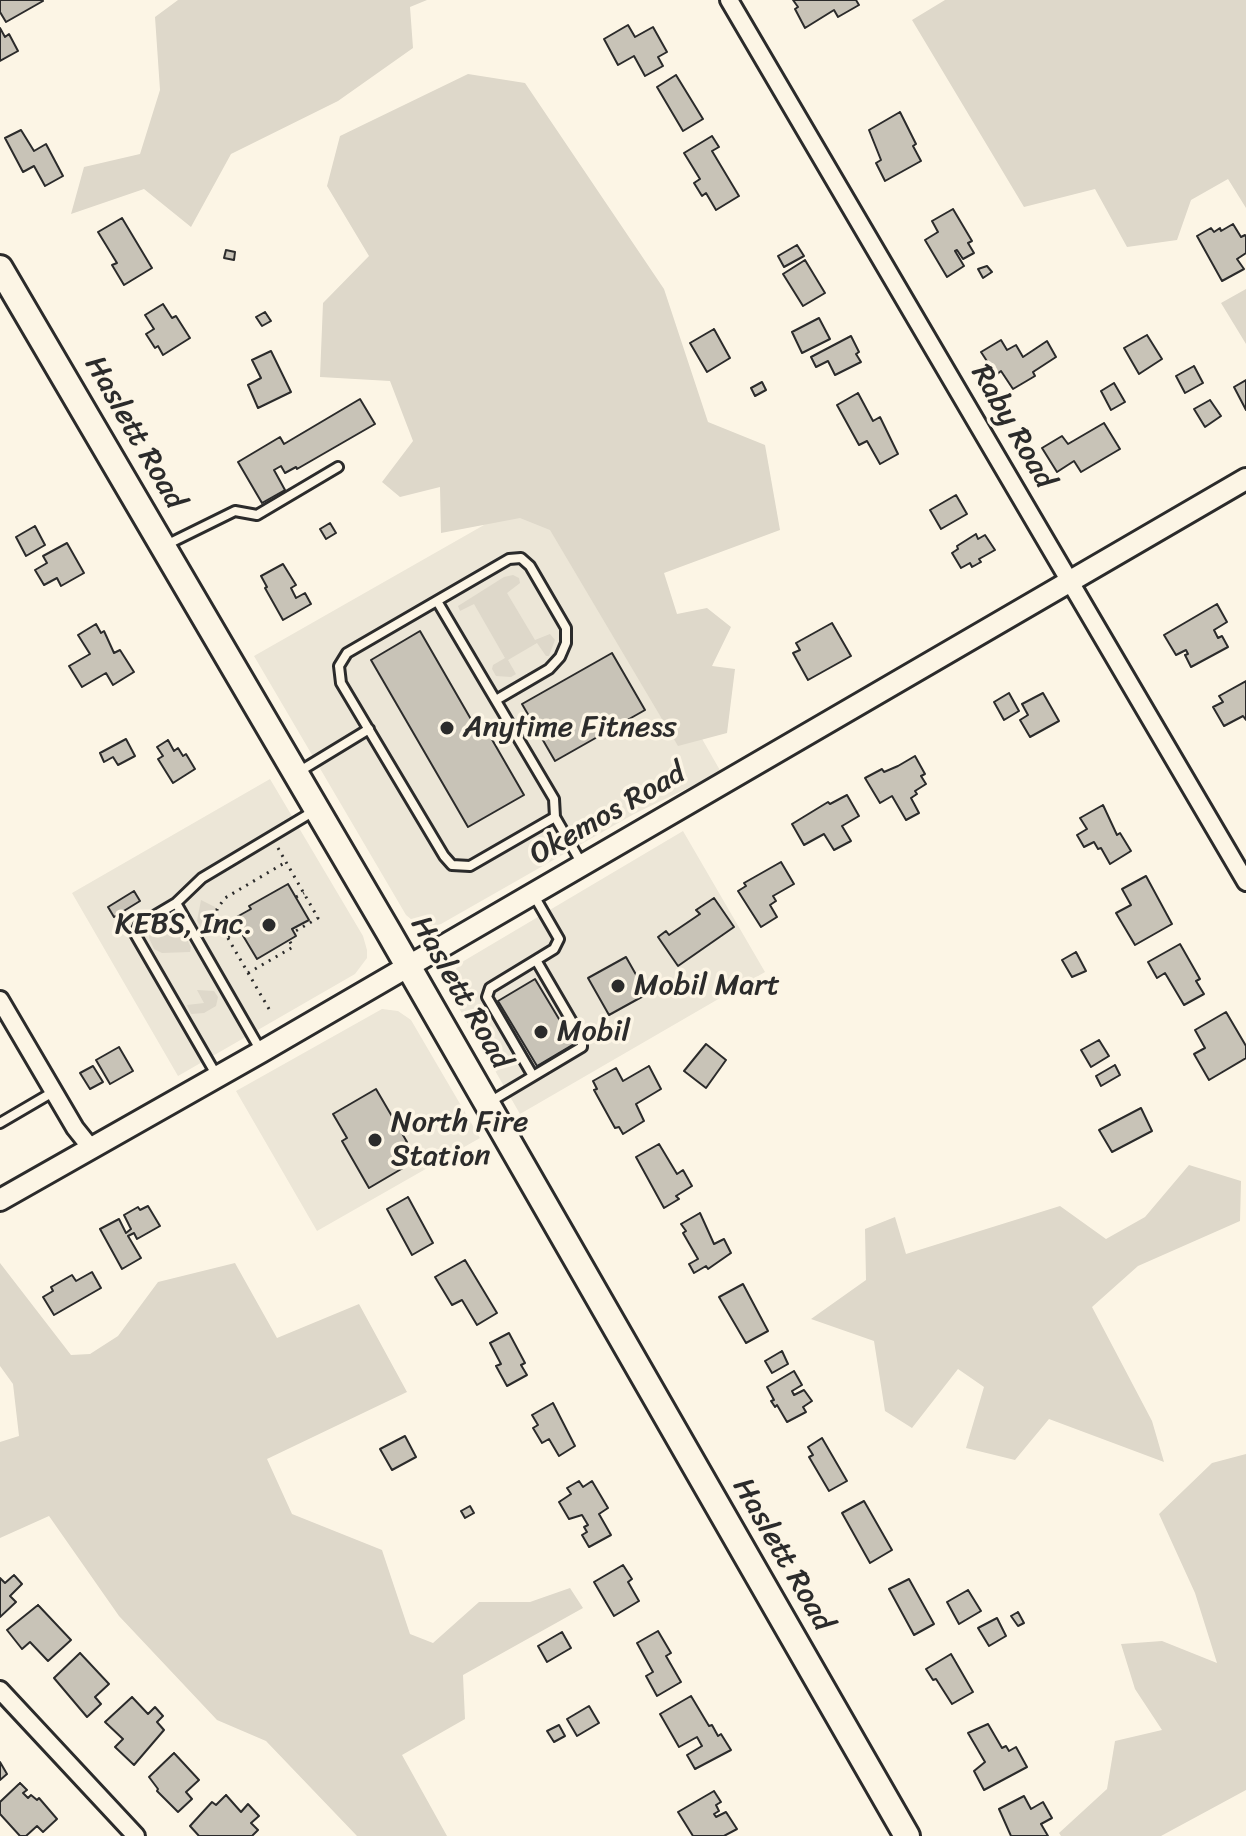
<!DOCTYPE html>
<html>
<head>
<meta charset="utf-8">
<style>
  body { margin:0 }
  canvas { display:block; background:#fcf5e5 }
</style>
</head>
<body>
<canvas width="1246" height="1836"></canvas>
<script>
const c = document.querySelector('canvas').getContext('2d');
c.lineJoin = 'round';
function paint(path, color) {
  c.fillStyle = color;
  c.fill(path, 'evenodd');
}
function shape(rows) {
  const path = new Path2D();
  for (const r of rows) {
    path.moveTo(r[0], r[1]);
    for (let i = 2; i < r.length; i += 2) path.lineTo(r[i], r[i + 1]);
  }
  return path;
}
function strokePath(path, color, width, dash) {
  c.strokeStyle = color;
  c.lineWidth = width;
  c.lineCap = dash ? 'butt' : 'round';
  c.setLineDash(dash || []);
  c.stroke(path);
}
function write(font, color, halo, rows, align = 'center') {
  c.font = font + ' Sriracha,sans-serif';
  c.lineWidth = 7;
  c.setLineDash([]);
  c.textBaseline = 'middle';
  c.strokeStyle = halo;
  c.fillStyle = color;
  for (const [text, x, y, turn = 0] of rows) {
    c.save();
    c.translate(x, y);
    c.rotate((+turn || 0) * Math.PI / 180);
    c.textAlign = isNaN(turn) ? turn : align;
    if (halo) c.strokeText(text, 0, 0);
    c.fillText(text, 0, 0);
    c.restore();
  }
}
paint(shape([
  [556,484,721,772,634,814,441,924,434,926,418,925,406,915,254,656],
  [270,779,363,936,367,950,367,958,355,974,178,1076,72,893],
  [683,831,765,972,520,1114,452,996,450,983,454,971,462,962],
  [382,1009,398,1011,411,1020,480,1138,317,1231,236,1091]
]), '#ece6d7');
paint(shape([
  [178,0,427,0,410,7,413,48,338,101,231,154,191,227,144,189,71,214,84,167,140,154,160,90,155,17],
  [945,0,1246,0,1246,208,1228,179,1191,200,1177,240,1127,247,1095,189,1024,207,912,20],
  [468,74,525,83,664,289,708,422,765,445,780,530,664,573,677,614,707,608,731,627,712,666,735,669,727,733,678,746,550,530,520,518,441,533,440,487,400,497,382,482,413,441,390,381,320,377,323,303,369,256,327,186,340,136],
  [1246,289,1246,344,1221,303],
  [513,575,519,578,520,583,507,593,535,640,550,634,555,640,549,656,546,656,537,643,508,660,516,674,511,677,496,676,492,669,493,665,505,658,474,604,460,611,458,606,504,577],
  [201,900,215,907,217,923,207,936,197,921],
  [168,919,178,923,191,947,190,952,162,953,154,949,149,938,150,932],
  [197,990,214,991,218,997,216,1006,204,1013,191,1014,187,1005,204,1003],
  [1189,1165,1241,1181,1240,1221,1138,1266,1092,1307,1152,1421,1164,1462,1049,1419,1015,1460,966,1448,984,1387,958,1369,912,1428,885,1411,874,1341,811,1319,866,1280,865,1229,895,1217,906,1254,1060,1206,1106,1239,1145,1217],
  [0,1263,71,1355,90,1354,118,1336,158,1282,235,1263,277,1338,359,1304,407,1392,267,1459,292,1514,382,1550,410,1634,433,1643,479,1602,530,1602,570,1588,583,1608,463,1675,465,1719,402,1755,447,1836,357,1836,266,1741,217,1720,119,1616,49,1516,0,1538,0,1442,19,1436,13,1384,0,1366],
  [1246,1454,1246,1790,1161,1836,1061,1836,1059,1833,1107,1789,1115,1741,1162,1730,1135,1689,1121,1644,1162,1641,1217,1663,1195,1593,1159,1514,1212,1463]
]), '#ded8ca');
const building = shape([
  [0,0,42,0,43,1,6,22,0,12,0,0],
  [793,0,856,0,859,5,838,17,834,10,805,28,795,9,798,7,793,0],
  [628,25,635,37,653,27,667,52,658,57,663,66,645,76,634,56,618,65,604,39,628,25],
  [0,28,5,37,9,34,18,51,0,61,0,28],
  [676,75,703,119,683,131,657,87,676,75],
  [900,112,916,144,913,146,921,161,885,181,876,163,881,160,869,130,900,112],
  [21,130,34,151,46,144,63,176,45,186,34,166,23,172,5,138,21,130],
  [712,136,719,147,712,151,739,196,716,210,706,193,702,196,694,183,700,179,684,153,712,136],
  [953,209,972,241,968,243,974,253,963,259,957,250,955,251,964,266,947,277,925,240,938,232,932,221,953,209],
  [122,218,152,268,124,285,112,265,117,263,98,232,122,218],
  [1233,224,1241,237,1245,235,1246,237,1246,253,1237,259,1244,269,1222,281,1197,236,1211,228,1214,232,1220,228,1221,231,1233,224],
  [797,245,804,256,784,267,778,256,797,245],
  [226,250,235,252,234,260,224,258,226,250],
  [805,260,825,293,803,306,783,274,805,260],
  [987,266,992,272,983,278,978,269,987,266],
  [163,304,172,318,176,316,190,338,163,355,158,346,155,348,146,334,154,329,145,315,163,304],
  [265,312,271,321,262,326,256,317,265,312],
  [819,318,830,339,802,353,792,332,819,318],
  [714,329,730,358,707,372,690,343,714,329],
  [1147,335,1162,359,1139,374,1124,348,1147,335],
  [851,336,859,352,856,354,861,362,835,375,828,361,816,367,811,357,851,336],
  [1001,340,1007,350,1016,345,1023,357,1047,341,1056,357,1033,372,1035,376,1013,389,1001,371,996,375,981,352,1001,340],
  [271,351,291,392,258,408,248,385,261,378,252,360,271,351],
  [1194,366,1203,383,1185,393,1176,376,1194,366],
  [1246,380,1246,410,1234,387,1246,380],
  [762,382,766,390,755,396,751,388,762,382],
  [1114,383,1125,402,1111,410,1101,391,1114,383],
  [858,393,873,421,880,417,898,454,880,464,867,441,859,445,837,405,858,393],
  [360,399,375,424,297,469,296,467,285,473,281,466,274,470,285,490,262,503,238,462,280,437,284,444,360,399],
  [1210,400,1221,416,1205,427,1194,409,1210,400],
  [1104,423,1120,449,1081,472,1074,461,1057,472,1042,448,1062,436,1068,444,1104,423],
  [956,495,967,514,941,529,930,510,956,495],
  [330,523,336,533,326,539,320,529,330,523],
  [35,526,45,545,26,556,16,537,35,526],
  [976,534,978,539,985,535,995,550,979,559,981,562,972,567,970,563,961,568,952,553,958,549,957,546,976,534],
  [67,543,84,573,61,586,57,578,44,585,35,570,47,563,43,556,67,543],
  [283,564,296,585,291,588,296,598,305,593,311,604,283,620,265,588,267,587,261,576,283,564],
  [1217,604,1227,622,1214,630,1218,638,1222,636,1228,647,1191,667,1185,655,1188,654,1186,650,1176,655,1164,635,1217,604],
  [832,623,851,656,808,680,793,653,800,650,796,643,832,623],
  [96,624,101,633,104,631,114,653,120,650,134,672,113,685,106,673,82,687,69,666,90,654,78,635,96,624],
  [420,631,472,721,479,717,524,795,468,827,371,660,420,631],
  [612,653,645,710,555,761,522,704,612,653],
  [1246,681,1246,720,1243,716,1224,726,1213,707,1223,702,1219,696,1246,681],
  [1009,693,1019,711,1004,720,994,702,1009,693],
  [1043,693,1059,721,1030,737,1020,720,1028,715,1022,704,1043,693],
  [126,739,135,756,118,765,113,757,104,762,100,753,126,739],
  [168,740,174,751,178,748,183,756,186,754,195,769,173,783,158,759,163,756,157,747,168,740],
  [915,756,925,774,921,776,926,784,915,791,917,794,911,798,919,813,906,820,892,796,880,803,865,778,882,769,884,772,898,766,915,756],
  [847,795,859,816,842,826,851,841,834,850,824,834,804,845,792,824,828,802,830,804,847,795],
  [1103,805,1117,835,1120,833,1131,851,1110,864,1101,848,1098,849,1094,842,1084,847,1077,835,1087,829,1080,818,1103,805],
  [781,862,794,884,773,896,776,901,770,905,777,917,761,927,738,891,746,886,744,883,781,862],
  [1146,876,1172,924,1135,945,1116,913,1131,905,1122,889,1146,876],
  [288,884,309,920,292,929,296,936,257,959,233,919,251,909,249,906,288,884],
  [134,891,140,901,114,917,108,907,134,891],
  [714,898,734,927,678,966,658,937,666,931,669,935,700,914,696,910,714,898],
  [1180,944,1200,979,1196,981,1204,994,1184,1005,1165,973,1157,978,1148,962,1180,944],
  [1076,952,1086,971,1072,977,1062,960,1076,952],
  [626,957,647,994,609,1015,588,978,626,957],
  [535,979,574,1044,537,1066,498,1001,535,979],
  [1226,1012,1246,1046,1246,1058,1209,1080,1194,1054,1205,1048,1195,1030,1226,1012],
  [1099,1040,1109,1056,1091,1067,1081,1050,1099,1040],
  [706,1044,726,1060,706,1088,684,1071,706,1044],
  [119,1047,133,1071,110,1084,96,1060,119,1047],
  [1115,1065,1120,1075,1101,1086,1096,1076,1115,1065],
  [93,1066,103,1082,90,1089,80,1073,93,1066],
  [649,1066,661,1089,636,1104,644,1121,623,1134,619,1127,615,1128,594,1090,597,1089,593,1081,616,1068,623,1081,649,1066],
  [376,1089,407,1142,403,1144,409,1155,399,1162,403,1168,369,1188,342,1141,347,1138,333,1114,376,1089],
  [1141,1108,1152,1131,1112,1152,1099,1130,1141,1108],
  [659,1144,677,1174,683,1170,692,1186,676,1196,679,1199,664,1208,636,1157,659,1144],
  [408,1197,433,1243,412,1255,387,1209,408,1197],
  [148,1206,160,1226,137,1239,134,1233,128,1236,141,1258,122,1269,100,1229,119,1219,126,1233,131,1229,124,1215,138,1207,140,1210,148,1206],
  [700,1213,714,1244,724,1239,731,1253,708,1269,706,1266,694,1273,689,1264,698,1259,683,1233,686,1231,681,1224,700,1213],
  [465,1260,497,1313,477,1325,462,1300,452,1305,435,1277,465,1260],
  [92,1272,101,1288,54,1315,43,1297,53,1291,51,1287,72,1275,76,1281,92,1272],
  [743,1284,768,1331,746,1343,719,1297,743,1284],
  [509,1333,525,1363,521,1365,527,1375,507,1386,496,1366,501,1364,490,1343,509,1333],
  [782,1351,788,1364,772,1373,765,1361,782,1351],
  [794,1371,802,1385,792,1391,794,1395,804,1390,812,1401,803,1407,806,1412,787,1422,777,1405,775,1407,771,1401,774,1400,767,1387,794,1371],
  [553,1403,575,1446,559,1456,549,1439,542,1443,533,1428,538,1425,532,1415,553,1403],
  [405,1436,416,1457,392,1470,380,1449,405,1436],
  [822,1438,847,1481,829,1491,809,1457,813,1455,808,1447,822,1438],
  [579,1481,583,1487,592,1481,608,1508,599,1514,611,1535,589,1547,582,1535,587,1532,584,1527,588,1525,582,1515,569,1519,559,1502,571,1494,567,1488,579,1481],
  [864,1501,892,1550,870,1563,842,1513,864,1501],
  [470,1506,474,1513,465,1518,461,1511,470,1506],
  [623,1565,632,1579,628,1582,639,1601,614,1616,594,1582,623,1565],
  [14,1575,22,1584,10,1596,16,1602,0,1617,0,1578,5,1583,14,1575],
  [909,1579,934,1624,914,1635,889,1589,909,1579],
  [968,1590,981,1611,959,1624,947,1602,968,1590],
  [38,1605,71,1640,48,1661,30,1642,22,1649,7,1630,38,1605],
  [1018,1612,1024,1623,1018,1626,1011,1616,1018,1612],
  [997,1618,1006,1636,989,1646,978,1628,997,1618],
  [658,1631,671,1653,666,1656,681,1682,657,1696,646,1676,653,1672,637,1643,658,1631],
  [562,1632,571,1648,547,1662,538,1646,562,1632],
  [80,1653,109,1684,95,1697,101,1704,87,1717,54,1678,80,1653],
  [951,1654,973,1692,952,1704,936,1679,933,1680,926,1669,951,1654],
  [691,1696,709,1726,712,1725,718,1736,721,1734,731,1750,695,1769,687,1755,702,1746,697,1737,679,1747,660,1714,691,1696],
  [132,1697,148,1714,155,1707,163,1716,157,1722,164,1730,134,1765,115,1747,123,1739,105,1722,132,1697],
  [589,1706,599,1723,577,1736,567,1719,589,1706],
  [988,1724,1002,1748,1006,1746,1009,1751,1016,1747,1027,1767,984,1790,974,1771,985,1762,968,1733,988,1724],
  [559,1725,565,1736,554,1742,547,1731,559,1725],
  [174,1753,199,1780,186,1792,192,1799,178,1812,157,1791,158,1789,149,1777,174,1753],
  [0,1762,7,1774,0,1780,0,1762],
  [20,1783,27,1790,23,1793,28,1798,31,1795,37,1800,39,1798,57,1819,43,1832,37,1826,26,1836,20,1836,0,1814,0,1802,20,1783],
  [714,1791,721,1802,716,1805,719,1811,714,1814,716,1817,726,1812,737,1829,724,1836,693,1836,678,1812,714,1791],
  [226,1795,241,1812,248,1804,259,1816,251,1823,258,1830,252,1836,199,1836,190,1826,212,1802,216,1805,226,1795],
  [1024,1796,1031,1809,1043,1802,1052,1818,1041,1824,1048,1836,1011,1836,999,1809,1024,1796]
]);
paint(building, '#c8c3b7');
strokePath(building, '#2b2b2b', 2);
const service = shape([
  [164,546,235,511,257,515,338,467],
  [437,601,554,799,555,817,582,864],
  [496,700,549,669,560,657,566,643,566,628,530,566,521,558,509,559,347,653,339,666,341,683,444,856,452,865,470,866,555,817],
  [300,771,369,729],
  [176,903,202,878,314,811],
  [217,1076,135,934,139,925,176,903,261,1051],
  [533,1076,487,997,490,988,536,960],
  [488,1103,582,1047,582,1039,536,960,554,949,559,939,533,894],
  [0,1123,53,1092]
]);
const minor = shape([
  [729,0,1246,882],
  [0,1000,75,1128,91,1148],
  [0,1690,136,1836]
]);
const tertiary = shape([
  [0,1200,261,1052,1246,479]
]);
const secondary = shape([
  [0,268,388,931,907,1836]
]);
strokePath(service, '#2b2b2b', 14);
strokePath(minor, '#2b2b2b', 22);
strokePath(tertiary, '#2b2b2b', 26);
strokePath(secondary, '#2b2b2b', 30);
strokePath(shape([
  [278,848,318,918,294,932],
  [296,897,304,893],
  [228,937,240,930],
  [248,973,293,947,289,940],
  [269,1009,218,921,217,909,225,898,286,862]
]), '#2b2b2b', 3, [2, 6]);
strokePath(service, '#fcf5e5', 8);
strokePath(minor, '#fcf5e5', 16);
strokePath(tertiary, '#fcf5e5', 20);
strokePath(secondary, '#fcf5e5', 24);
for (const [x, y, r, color] of [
  [447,728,8,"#2b2b2b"],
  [269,925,8,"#2b2b2b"],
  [618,986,8,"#2b2b2b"],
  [541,1032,8,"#2b2b2b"],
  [375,1140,8,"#2b2b2b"]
]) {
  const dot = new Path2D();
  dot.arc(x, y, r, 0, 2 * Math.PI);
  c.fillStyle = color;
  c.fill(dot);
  strokePath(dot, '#fcf5e5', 3);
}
write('30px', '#2b2b2b', '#fcf5e5', [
  ["Raby Road",1012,427,60],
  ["Haslett Road",134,433,60],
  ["Okemos Road",608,815,-30],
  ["Haslett Road",460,993,60],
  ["Haslett Road",782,1555,60]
]);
write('30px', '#2b2b2b', '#fcf5e5', [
  ["Anytime Fitness",463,728],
  ["KEBS, Inc.",253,925,"right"],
  ["Mobil Mart",634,986],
  ["Mobil",557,1032],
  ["North Fire",391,1123],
  ["Station",391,1157]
], 'left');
</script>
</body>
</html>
